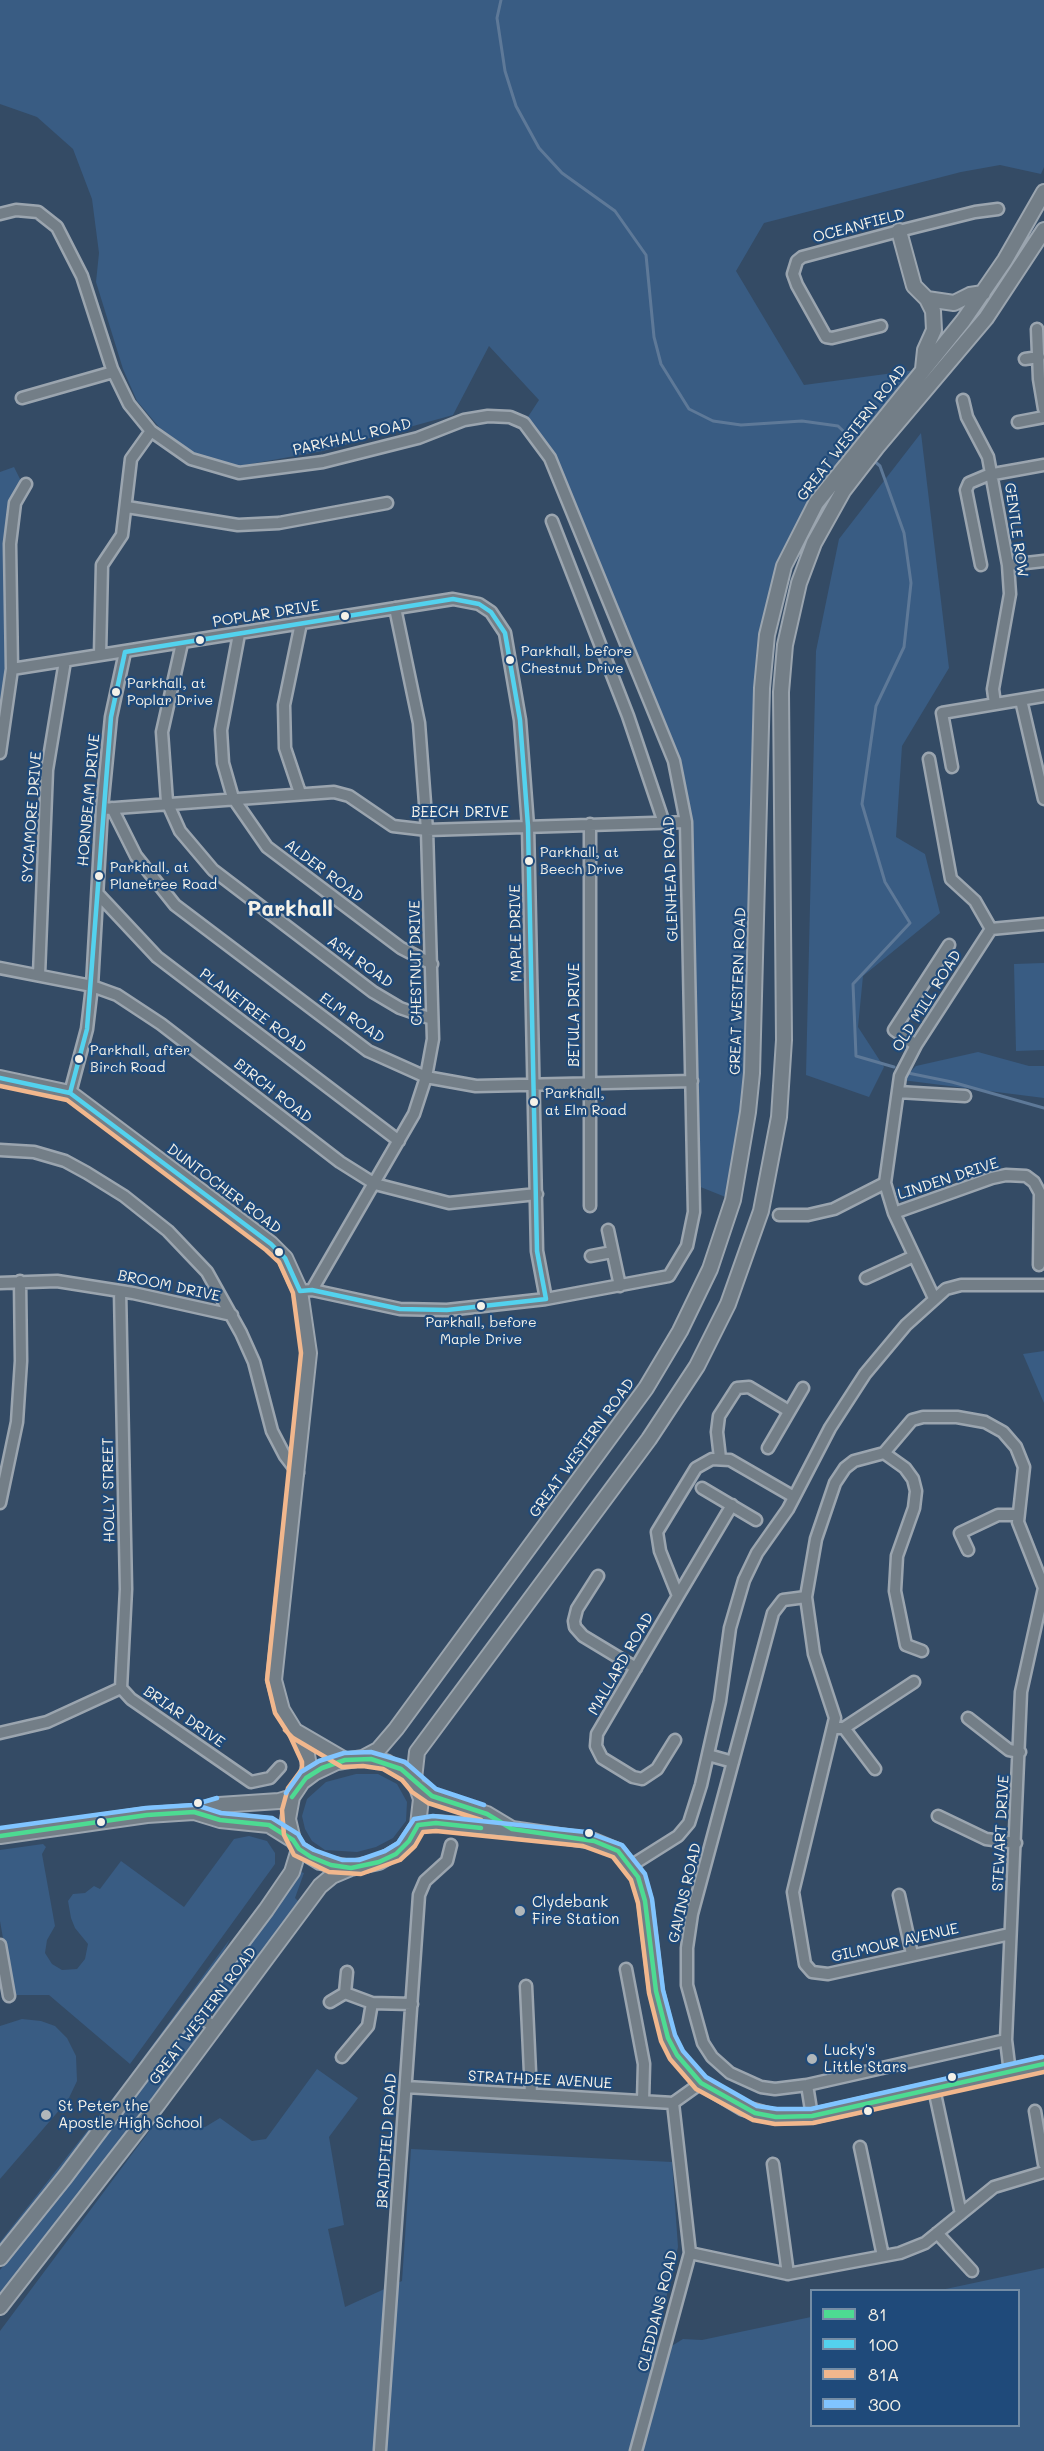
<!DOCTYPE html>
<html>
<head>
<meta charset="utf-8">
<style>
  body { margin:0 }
  #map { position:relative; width:1044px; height:2451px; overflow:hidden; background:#344b65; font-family:Mali,sans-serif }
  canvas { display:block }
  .legend { position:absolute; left:810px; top:2289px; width:210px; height:138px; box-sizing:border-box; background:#1f4a7a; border:2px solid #748da6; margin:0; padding:8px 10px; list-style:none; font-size:18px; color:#f4f1e8 }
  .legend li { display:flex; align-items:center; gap:12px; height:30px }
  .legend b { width:30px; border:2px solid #748da6 }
</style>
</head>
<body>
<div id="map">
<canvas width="1044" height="2451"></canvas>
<ul class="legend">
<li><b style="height:8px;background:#4ddb92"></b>81</li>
<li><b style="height:8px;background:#53d2ee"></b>100</li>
<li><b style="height:8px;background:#f1b78d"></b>81A</li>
<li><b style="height:8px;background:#80c4ff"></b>300</li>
</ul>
</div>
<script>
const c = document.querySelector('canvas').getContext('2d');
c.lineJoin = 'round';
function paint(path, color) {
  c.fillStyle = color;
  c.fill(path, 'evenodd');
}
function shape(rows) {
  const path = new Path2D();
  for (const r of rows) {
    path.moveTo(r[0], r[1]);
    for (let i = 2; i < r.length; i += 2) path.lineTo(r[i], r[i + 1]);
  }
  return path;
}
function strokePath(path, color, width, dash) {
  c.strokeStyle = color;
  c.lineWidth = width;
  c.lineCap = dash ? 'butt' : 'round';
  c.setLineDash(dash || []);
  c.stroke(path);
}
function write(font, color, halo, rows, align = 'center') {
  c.font = font + ' Mali,sans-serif';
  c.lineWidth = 4.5;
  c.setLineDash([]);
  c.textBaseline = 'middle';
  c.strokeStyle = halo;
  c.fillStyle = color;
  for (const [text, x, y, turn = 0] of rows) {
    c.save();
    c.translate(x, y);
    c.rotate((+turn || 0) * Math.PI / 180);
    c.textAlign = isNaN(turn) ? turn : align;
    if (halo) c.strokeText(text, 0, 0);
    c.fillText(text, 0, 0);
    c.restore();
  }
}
paint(shape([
  [0,0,1044,0,1044,167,1041,174,1000,165,961,172,764,223,736,271,804,385,923,369,816,503,771,612,752,1073,733,1200,693,1184,686,822,674,761,550,458,524,423,539,400,489,346,453,415,323,451,239,466,195,454,159,427,137,401,123,369,96,282,99,253,92,199,73,149,37,117,0,104],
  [921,433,949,668,902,746,896,837,925,854,940,913,863,976,858,1027,884,1067,869,1097,806,1075,816,651,839,539],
  [14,467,21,481,11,508,5,575,7,661,0,704,0,472],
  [1044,963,1044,1050,1016,1051,1014,964],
  [978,1052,1029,1066,1044,1066,1044,1098,902,1080,916,1066],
  [1044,1351,1044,1403,1023,1354],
  [356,1774,378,1774,397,1784,407,1802,406,1821,393,1838,376,1847,357,1852,325,1850,312,1841,305,1829,302,1816,307,1799,326,1782],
  [249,1836,267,1841,275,1853,275,1864,130,2064,49,1995,16,1995,11,1984,0,1921,0,1850,43,1844,46,1847,42,1854,55,1926,47,1940,45,1953,52,1964,62,1970,77,1969,85,1959,88,1944,75,1928,71,1918,68,1901,73,1894,85,1893,94,1886,100,1889,121,1861,184,1907,234,1839],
  [301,1872,304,1873,295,1898,299,1902,222,2007,216,2013,210,2012,205,2006,207,2000],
  [230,1939,220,1959,130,2081,0,2246,0,2242,127,2080],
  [22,2019,41,2021,55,2026,67,2038,76,2056,77,2081,68,2100,0,2179,0,2026],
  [190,2028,197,2030,199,2038,0,2296,0,2270,63,2191,182,2033],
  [317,2069,358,2098,329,2137,344,2225,328,2229,345,2307,402,2281,411,2149,672,2162,678,2247,656,2341,670,2347,683,2339,702,2340,811,2317,812,2426,1018,2426,1018,2290,941,2290,1044,2268,1044,2451,0,2451,0,2331,159,2118,190,2128,205,2127,220,2118,252,2141,266,2139]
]), '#395c83');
strokePath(shape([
  [501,0,497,18,505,71,516,106,539,148,562,173,615,211,646,255,654,337,661,364,689,409,713,421,741,425,802,421,838,426,858,445],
  [873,460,880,466,904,533,911,583,904,647,876,706,862,804,885,882,910,923,853,984,856,1056,894,1067],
  [908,1073,952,1082,1044,1108]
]), '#5e7998', 3);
const minor = shape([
  [0,214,16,210,38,212,57,227,82,276,112,369,129,404,151,431,191,459,239,473,323,462,418,438,464,420,488,416,510,417,524,423,550,458,674,761,686,822,694,1212,687,1246,669,1276,546,1299,447,1310,400,1309,312,1290,300,1291],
  [881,326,832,338,826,337,797,285,793,274,797,261,802,257,899,231,975,212,998,209],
  [1037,329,1039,379,1044,409],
  [1025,359,1039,357],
  [22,398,113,372],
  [963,400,967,417,988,457,1008,565,1010,594,993,689,995,704],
  [1018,422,1044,417],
  [127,507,238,525,279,523,387,503],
  [552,521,628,716,664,823],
  [981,565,966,490,969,483,988,475,1044,465],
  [1008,565,1044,561],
  [239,634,221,730,223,763,233,798,267,847,401,948,432,964],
  [182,643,162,732,167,802,180,831,213,870,373,992,400,1008,432,1019],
  [100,655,102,565,122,535,131,459,151,431],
  [12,669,453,599,479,604,491,612,505,633,520,720,528,826,537,1251,546,1299],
  [1021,700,1044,799],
  [0,753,12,669,10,544,15,503,26,484],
  [929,759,951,879,975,901,991,929],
  [952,767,942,713,1044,696],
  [300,793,285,748,284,705,301,623],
  [112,808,136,856,175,905,368,1051,426,1077,476,1086,692,1081],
  [102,809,334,792,349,796,393,826,427,830,686,822],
  [590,824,590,1206],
  [98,894,157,957,399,1141],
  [991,929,1044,924],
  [0,968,92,986,117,995,161,1024,340,1162,375,1184,449,1203,537,1194],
  [39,975,47,770,65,661],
  [916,1045,894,1030,949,945],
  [898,1092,965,1096],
  [70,1093,87,1029,92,986,102,809,111,717,125,652],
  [0,1150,34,1152,65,1161,87,1173,124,1196,168,1231,207,1272,241,1333,254,1362,272,1431,285,1456,298,1473],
  [894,1213,992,1178,1006,1175,1026,1176,1034,1182,1040,1193,1039,1265],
  [779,1215,808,1215,834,1209,885,1183],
  [608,1230,620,1286],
  [591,1256,612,1252],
  [866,1278,912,1257],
  [0,1283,57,1281,133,1293,232,1315],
  [312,1290,414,1114,426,1077,433,1039,427,830,419,723,395,608],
  [120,1291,126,1589,121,1688],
  [934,1298,894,1213,885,1183,900,1076,916,1045,991,929],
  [768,1448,803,1388],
  [884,1453,912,1420,923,1417,957,1417,985,1422,1003,1432,1016,1447,1024,1467,1018,1522,1044,1588,1021,1692,1006,2040,1010,2073],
  [884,1453,854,1461,845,1468,835,1483,816,1539,806,1597,814,1654,835,1718,793,1892,805,1964,812,1972,828,1974,1010,1934],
  [884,1453,905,1468,913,1479,916,1491,914,1508,897,1556,895,1591,906,1645,922,1651],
  [720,1458,717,1432,719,1416,737,1388,749,1387,789,1411],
  [702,1488,756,1520],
  [0,1503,17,1422,21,1361,20,1281],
  [968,1550,960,1533,998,1515,1018,1515],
  [598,1576,577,1609,574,1621,575,1627,583,1636,636,1668],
  [678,1596,732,1505],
  [806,1597,783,1600,773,1613,692,1914,687,1948,687,1985,703,2043,712,2057,730,2073,761,2087,775,2089,807,2085,1006,2040],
  [968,1718,1009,1750,1020,1752],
  [833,1728,844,1728,914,1682],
  [844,1728,875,1769],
  [0,1733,47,1722,121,1688,131,1699,251,1782,270,1778,280,1767],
  [675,1740,657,1769,642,1779,633,1777,602,1758,596,1746,597,1734,678,1596,660,1551,657,1532,696,1468,712,1459,730,1460,794,1497],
  [708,1755,733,1762],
  [938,1816,986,1839,1016,1843],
  [632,1865,678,1836,689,1823,701,1785,720,1701,730,1628,744,1580,757,1553,788,1509,830,1428,865,1374,906,1325,946,1289,961,1285,1044,1285],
  [899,1895,912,1954],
  [0,1945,9,1996],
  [626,1969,644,2064,643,2101],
  [347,1972,345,1993,372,2003,412,2004],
  [526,1986,531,2094],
  [330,2002,345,1993],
  [191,2011,216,2028],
  [342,2057,368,2026,372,2003],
  [807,2085,812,2116],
  [406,2087,673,2103],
  [934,2089,961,2214],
  [1035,2111,1044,2164],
  [860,2147,883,2256],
  [773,2164,788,2274],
  [937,2233,972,2271],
  [690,2253,788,2274,900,2253,925,2243,994,2187,1044,2172],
  [380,2450,419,1895,425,1881,447,1861,451,1845],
  [636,2451,690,2253,673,2103,701,2083]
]);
const major = shape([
  [899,231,914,286,927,299,933,311,934,330,925,350,923,369],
  [927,299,954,303,970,295,983,293],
  [0,1078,70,1093,271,1244,285,1258,300,1291,309,1353,274,1680,282,1710,306,1749,309,1766,306,1778],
  [297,1732,345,1760],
  [363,1758,378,1750,396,1729,646,1388,680,1331,710,1269,733,1200,748,1112,752,1073,762,688,767,635,784,566,816,503,963,321,1005,260,1044,192],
  [363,1758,386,1762,414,1779,421,1799,418,1825,403,1848,379,1862,351,1868,320,1862,299,1849,293,1840,288,1819,292,1797,302,1782,314,1773,337,1762,363,1758],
  [414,1779,417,1752,649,1439,697,1366,728,1304,761,1211,779,1117,784,1040,781,692,785,645,799,583,814,543,843,491,877,447,986,318,1044,230],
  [417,1786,432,1796,487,1814,512,1829],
  [194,1812,220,1820,269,1825,293,1840],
  [418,1825,436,1823,512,1829,594,1841,618,1851,638,1877,645,1901,656,1991,668,2038,677,2055,701,2083,743,2108,776,2117,812,2116,1044,2064],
  [0,1836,147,1815,194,1812,219,1805,279,1801,292,1797],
  [0,2258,65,2177,266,1910,292,1872,299,1849],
  [0,2307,158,2104,320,1886,332,1876,351,1868]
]);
strokePath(minor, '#9ba5af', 15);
strokePath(major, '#9ba5af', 18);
strokePath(minor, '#737e87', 10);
strokePath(major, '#737e87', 14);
strokePath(shape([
  [292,1797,306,1778,322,1768,345,1760,371,1759,401,1769,432,1796,487,1814,512,1829,594,1841,618,1851,638,1877,645,1901,656,1991,668,2038,677,2055,701,2083,755,2113,776,2117,812,2116,1044,2064],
  [418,1825,436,1823,481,1828],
  [0,1836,147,1815,194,1812,220,1820,269,1825,293,1840,299,1849,311,1857,331,1865,351,1868,379,1862,396,1854,409,1841,418,1825]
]), '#4ddb92', 4.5);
strokePath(shape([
  [125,652,453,599,479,604,491,612,505,633,520,720,528,826,537,1251,546,1299],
  [0,1078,70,1093,271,1244,285,1258,300,1291],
  [70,1093,87,1029,111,717,125,652],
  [300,1291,312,1290,400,1309,447,1310,546,1299]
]), '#53d2ee', 4.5);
strokePath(shape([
  [0,1086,67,1100,266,1250,279,1262,293,1293,301,1353,267,1680,275,1713,290,1736,302,1762,302,1769,288,1788,282,1810,284,1835,294,1855,329,1872,361,1874,400,1860,415,1846,423,1832,436,1831,583,1846,613,1857,631,1880,638,1903,649,1993,661,2041,670,2059,696,2089,753,2120,775,2124,813,2123,1044,2072],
  [285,1730,293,1738,342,1767,363,1766,383,1769,402,1780,412,1792,428,1803,481,1820]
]), '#f1b78d', 4.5);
strokePath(shape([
  [286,1793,301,1772,319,1761,344,1753,371,1752,405,1762,436,1789,484,1805],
  [196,1805,221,1813,272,1818,298,1834,304,1844,314,1850,342,1860,359,1860,385,1851,398,1843,414,1819,433,1816,586,1832,622,1845,645,1874,652,1899,663,1990,675,2035,683,2051,706,2077,757,2106,777,2109,811,2109,1042,2057],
  [0,1828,146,1808,193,1805,217,1798]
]), '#80c4ff', 4.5);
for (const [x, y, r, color] of [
  [345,616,5,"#f4f1e8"],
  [200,640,5,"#f4f1e8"],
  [510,660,5,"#f4f1e8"],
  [116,692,5,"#f4f1e8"],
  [529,861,5,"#f4f1e8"],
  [99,876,5,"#f4f1e8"],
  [79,1059,5,"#f4f1e8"],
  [534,1102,5,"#f4f1e8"],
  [279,1252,5,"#f4f1e8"],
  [481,1306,5,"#f4f1e8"],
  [198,1803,5,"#f4f1e8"],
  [101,1822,5,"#f4f1e8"],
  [589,1833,5,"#f4f1e8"],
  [520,1911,6,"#b1b7ba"],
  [812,2059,6,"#b1b7ba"],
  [952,2077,5,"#f4f1e8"],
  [868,2111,5,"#f4f1e8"],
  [46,2115,6,"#b1b7ba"]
]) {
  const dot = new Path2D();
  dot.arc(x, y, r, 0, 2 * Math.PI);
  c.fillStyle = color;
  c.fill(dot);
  strokePath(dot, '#1f4a7a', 2);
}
write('14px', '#f4f1e8', '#1f4a7a', [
  ["Parkhall, before",521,652],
  ["Chestnut Drive",521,669],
  ["Parkhall, at",127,684],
  ["Poplar Drive",127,701],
  ["Parkhall, at",540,853],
  ["Beech Drive",540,870],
  ["Parkhall, at",110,868],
  ["Planetree Road",110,885],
  ["Parkhall, after",90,1051],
  ["Birch Road",90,1068],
  ["Parkhall,",545,1094],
  ["at Elm Road",545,1111],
  ["Parkhall, before",481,1323,"center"],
  ["Maple Drive",481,1340,"center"]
], 'left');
write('15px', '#f4f1e8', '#1f4a7a', [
  ["OCEANFIELD",859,226,-15],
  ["GREAT WESTERN ROAD",852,433,-52],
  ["PARKHALL ROAD",352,437,-13],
  ["GENTLE ROW",1016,530,82],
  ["POPLAR DRIVE",266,614,-9],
  ["HORNBEAM DRIVE",89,800,-85],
  ["BEECH DRIVE",460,812],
  ["SYCAMORE DRIVE",32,817,-86],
  ["ALDER ROAD",324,871,37],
  ["GLENHEAD ROAD",671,879,-92],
  ["MAPLE DRIVE",516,933,-91],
  ["ASH ROAD",360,962,36],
  ["CHESTNUT DRIVE",416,963,-91],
  ["GREAT WESTERN ROAD",738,991,-88],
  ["OLD MILL ROAD",927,1001,-58],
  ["PLANETREE ROAD",253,1011,37],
  ["BETULA DRIVE",574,1015,-90],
  ["ELM ROAD",352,1018,35],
  ["BIRCH ROAD",273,1091,38],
  ["LINDEN DRIVE",948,1179,-18],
  ["DUNTOCHER ROAD",224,1189,37],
  ["BROOM DRIVE",169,1286,12],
  ["GREAT WESTERN ROAD",582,1448,-54],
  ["HOLLY STREET",109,1490,-91],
  ["MALLARD ROAD",621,1664,-60],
  ["BRIAR DRIVE",184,1717,35],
  ["STEWART DRIVE",1001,1833,-87],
  ["GAVINS ROAD",685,1893,-77],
  ["GILMOUR AVENUE",895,1943,-13],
  ["GREAT WESTERN ROAD",203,2016,-53],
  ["STRATHDEE AVENUE",540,2080,3],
  ["BRAIDFIELD ROAD",387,2141,-86],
  ["CLEDDANS ROAD",658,2311,-76]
]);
write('15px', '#f4f1e8', '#1f4a7a', [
  ["Clydebank",532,1902],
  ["Fire Station",532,1919],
  ["Lucky's",824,2050],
  ["Little Stars",824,2067],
  ["St Peter the",58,2106],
  ["Apostle High School",58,2123]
], 'left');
write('bold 21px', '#f4f1e8', '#1f4a7a', [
  ["Parkhall",290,910]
]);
</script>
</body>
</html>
